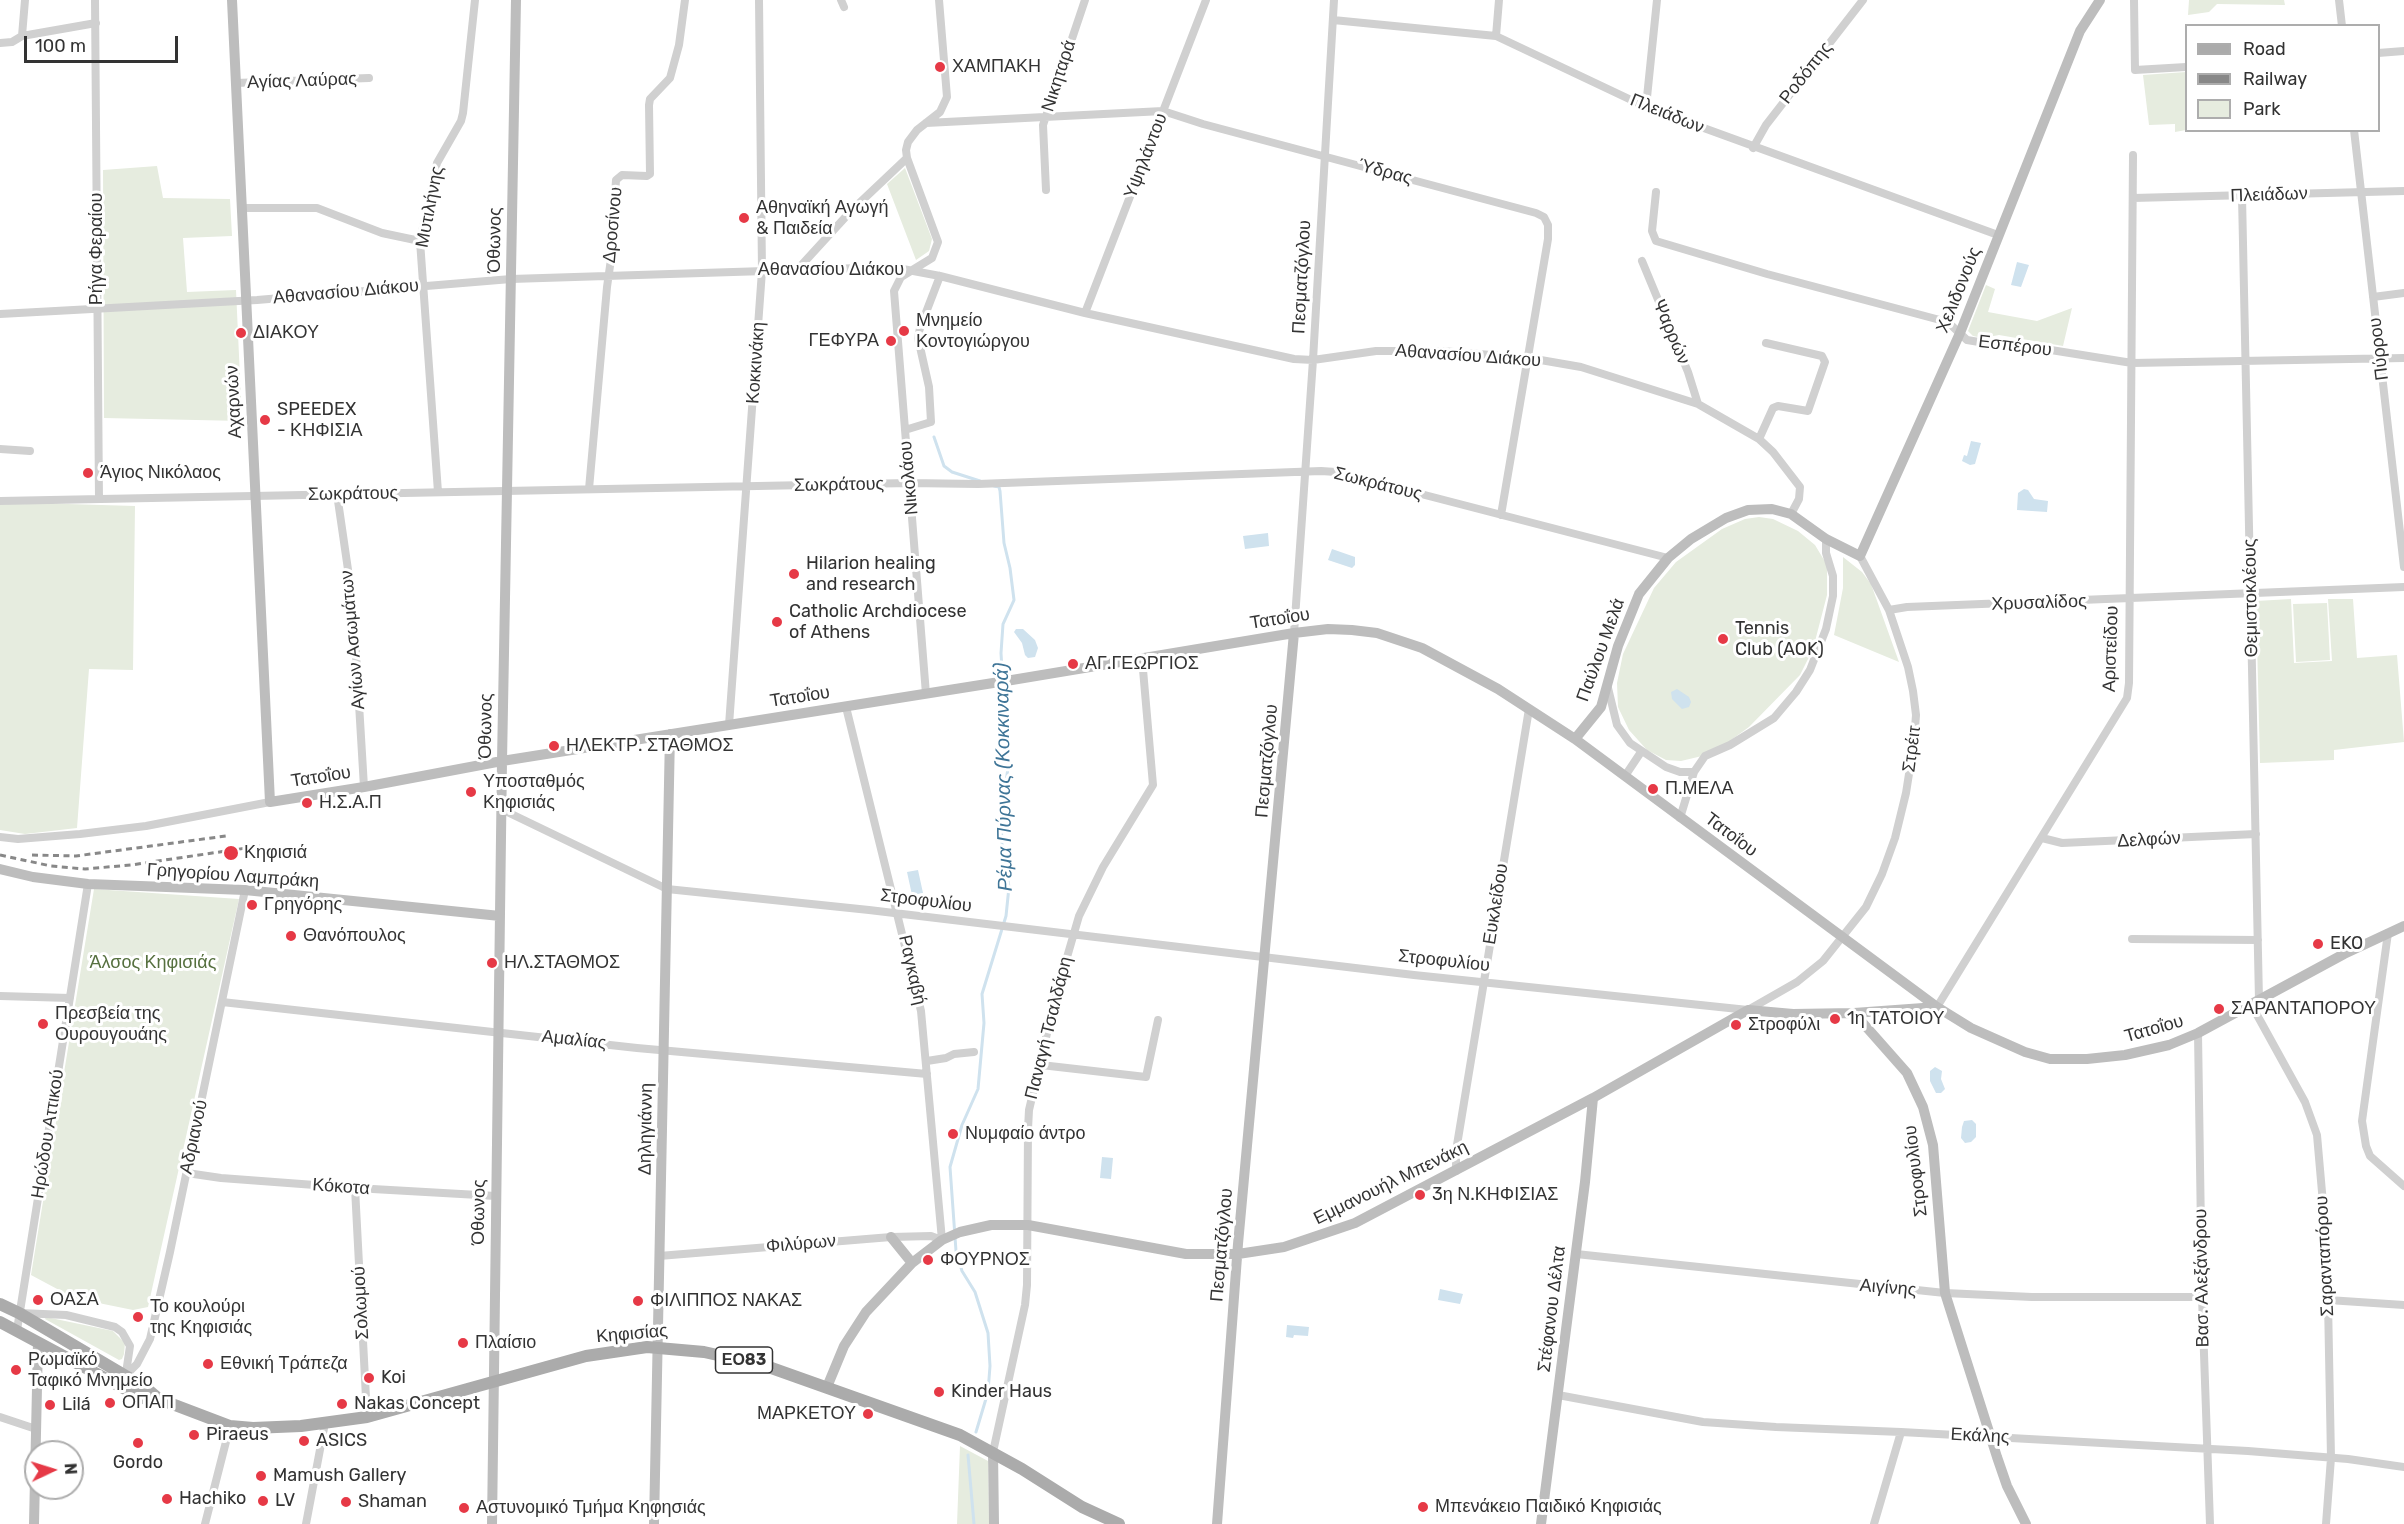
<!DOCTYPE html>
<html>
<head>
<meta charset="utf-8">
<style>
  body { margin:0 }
  #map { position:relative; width:2404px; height:1524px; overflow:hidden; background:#fff; font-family:Rubik,sans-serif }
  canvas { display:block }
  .legend { position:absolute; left:2185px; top:24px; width:195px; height:108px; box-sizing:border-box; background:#fff; border:2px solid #adadad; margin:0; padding:8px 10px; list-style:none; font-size:18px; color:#333 }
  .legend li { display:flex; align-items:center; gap:12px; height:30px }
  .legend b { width:30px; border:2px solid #adadad }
  .north { position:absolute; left:24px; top:1440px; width:60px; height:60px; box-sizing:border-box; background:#fff; border:2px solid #adadad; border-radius:50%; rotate:86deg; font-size:16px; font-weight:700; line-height:24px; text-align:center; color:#333 }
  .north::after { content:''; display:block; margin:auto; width:21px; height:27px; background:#e63946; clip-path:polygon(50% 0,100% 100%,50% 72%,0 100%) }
  .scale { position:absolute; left:24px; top:36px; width:154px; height:27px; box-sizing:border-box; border:3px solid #333; border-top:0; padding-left:8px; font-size:18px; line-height:21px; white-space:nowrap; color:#333; -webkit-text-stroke:4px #fff; paint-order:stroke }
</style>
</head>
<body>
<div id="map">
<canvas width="2404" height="1524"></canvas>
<ul class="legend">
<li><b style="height:8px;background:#ababab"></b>Road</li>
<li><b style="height:8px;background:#888"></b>Railway</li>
<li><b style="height:16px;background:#e6ecdf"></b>Park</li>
</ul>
<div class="north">N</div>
<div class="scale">100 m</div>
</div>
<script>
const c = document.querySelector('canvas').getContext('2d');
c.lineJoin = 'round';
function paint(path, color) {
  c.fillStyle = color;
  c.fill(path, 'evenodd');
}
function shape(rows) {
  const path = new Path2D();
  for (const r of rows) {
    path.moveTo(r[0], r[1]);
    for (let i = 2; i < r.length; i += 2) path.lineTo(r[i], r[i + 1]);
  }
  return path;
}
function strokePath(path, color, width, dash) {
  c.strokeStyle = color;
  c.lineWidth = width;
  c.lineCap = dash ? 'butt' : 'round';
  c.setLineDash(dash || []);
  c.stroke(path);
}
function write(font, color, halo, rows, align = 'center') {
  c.font = font + ' Rubik,sans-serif';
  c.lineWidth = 6;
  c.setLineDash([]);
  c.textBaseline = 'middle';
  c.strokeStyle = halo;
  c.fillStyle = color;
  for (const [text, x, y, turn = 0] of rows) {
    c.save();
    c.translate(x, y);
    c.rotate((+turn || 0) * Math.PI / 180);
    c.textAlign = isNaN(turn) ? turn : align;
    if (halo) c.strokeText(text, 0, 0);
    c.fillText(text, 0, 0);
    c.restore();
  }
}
paint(shape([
  [2189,0,2284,0,2285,5,2217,4,2209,12,2188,15],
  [2186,72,2186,130,2175,132,2175,124,2149,125,2143,75],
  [157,166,163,198,230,199,232,236,183,238,187,292,236,290,242,421,104,418,103,170],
  [905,168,932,239,929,251,916,260,887,184],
  [1986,285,1995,289,1988,312,2037,321,2072,308,2063,346,1999,335,1983,338,1973,336,1968,331],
  [0,502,135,506,133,670,89,669,77,828,25,834,0,830],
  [1759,517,1773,519,1798,531,1815,545,1827,565,1827,595,1813,649,1800,675,1749,727,1727,743,1702,756,1681,761,1666,760,1647,750,1629,730,1618,707,1617,683,1623,654,1654,588,1676,562,1722,529,1745,519],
  [1843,557,1862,572,1871,584,1899,662,1834,635,1843,588],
  [2291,599,2294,663,2332,661,2328,599,2353,599,2357,658,2397,655,2404,742,2334,750,2334,760,2260,763,2256,601],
  [2327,603,2330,660,2296,662,2293,604],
  [94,889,239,899,148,1307,133,1310,74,1298,31,1275],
  [46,1317,113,1331,125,1343,124,1354,122,1359,119,1360,45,1319],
  [960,1446,988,1461,989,1524,957,1524]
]), '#e6ecdf');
paint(shape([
  [2017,262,2029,265,2021,287,2011,285],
  [1971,441,1981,443,1975,464,1970,465,1962,461,1964,455,1967,456],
  [2024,489,2028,490,2034,499,2048,501,2047,512,2017,510,2018,493],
  [1268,533,1269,546,1245,549,1243,536],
  [1332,549,1355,557,1355,565,1352,568,1328,560],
  [1016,629,1023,629,1035,640,1038,648,1035,657,1028,658,1025,655,1022,643,1014,632],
  [1677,689,1689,697,1691,702,1689,707,1682,709,1672,699,1671,692],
  [918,870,923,893,912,895,907,872],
  [1935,1067,1942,1071,1941,1079,1945,1089,1941,1093,1936,1093,1930,1081,1930,1071],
  [1972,1120,1976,1124,1976,1137,1971,1142,1965,1143,1961,1138,1962,1127,1964,1121],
  [1102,1157,1113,1158,1111,1179,1100,1178],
  [1440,1289,1463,1294,1460,1304,1438,1300],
  [1287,1325,1309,1327,1308,1336,1294,1335,1293,1338,1286,1337]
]), '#cfe2ee');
strokePath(shape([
  [934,437,944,466,952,472,980,481],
  [976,1432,988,1392,990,1366,988,1333,975,1292,962,1271,956,1251,950,1167,962,1125,978,1089,984,1023,982,994,1006,916,1009,887,1002,845,1001,817,1008,768,1001,653,1003,624,1014,600,1010,568,1004,543,1000,491,999,487,994,486],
  [968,1455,974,1524]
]), '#cfe2ee', 3);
strokePath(shape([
  [95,0,99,499],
  [841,0,844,7],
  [2134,0,2135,70,2186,67],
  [2339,0,2342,26],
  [1333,20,1496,36,1646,107,1998,235],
  [22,36,25,0],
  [1496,36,1499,0],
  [0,43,12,42,22,36,96,23],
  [2378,53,2404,51],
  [236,83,369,78],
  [1646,107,1657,0],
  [926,123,1163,111,1203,124,1536,213,1544,217,1548,225,1548,239,1501,515],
  [2354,130,2404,567],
  [1753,148,1766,125,1863,0],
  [1046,190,1043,125,1085,0],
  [1656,192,1652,231,1656,241,1767,274,1940,320,1952,326,1967,340,1985,343,2001,342,2132,363,2404,358],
  [2242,196,2259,1000],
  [2133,198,2404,191],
  [242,208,317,208,382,233,420,241],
  [1642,261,1688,372,1698,404],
  [797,270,851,211,907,158],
  [2373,297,2404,293],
  [1085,313,1206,0],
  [0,314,257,300,511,279,892,267,940,276,1085,313,1294,359,1313,360,1376,351,1441,351,1529,358,1581,367,1698,404,1759,439,1773,452,1800,487,1799,499,1791,514],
  [905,430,931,422,929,387,918,338,920,328,940,276],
  [1759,439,1773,408,1778,406,1808,411,1825,362,1822,356,1766,343],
  [0,449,30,451],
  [589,489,607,287,611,259,616,180,622,175,647,176,650,174,649,105,650,99,670,78,679,45,685,0],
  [438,492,420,241,437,163,461,121,463,113,475,0],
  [337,494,353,604,364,787],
  [0,501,909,483,978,484,1321,471,1336,472,1668,558],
  [1889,610,1907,607,2404,587],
  [1294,633,1313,360,1334,0],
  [1608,688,1617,725,1630,743,1666,767,1680,772,1694,772],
  [926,694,894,291,901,277,932,258,938,242,907,158,906,150,908,142,917,130,940,112,947,97,939,0],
  [729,725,762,271,759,0],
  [1625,776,1641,752],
  [501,809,667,889,869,910,1414,975,1748,1010,1797,982,1823,961,1866,907,1882,874,1895,838,1906,793,1914,742,1916,715,1913,691,1908,667,1889,610,1860,556],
  [1680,818,1694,772,1705,756,1730,745,1774,718,1796,692,1810,670,1826,629,1833,596,1833,576,1826,553,1826,539],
  [0,837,18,839,80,834,146,826,270,802],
  [2042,838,2062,843,2256,834],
  [2388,933,2362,1121,2366,1146,2370,1156,2404,1186],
  [2132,939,2258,940],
  [0,996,70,998],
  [222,1002,637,1048,927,1074],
  [2251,1004,2305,1102,2317,1135,2327,1249,2331,1458,2326,1524],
  [1937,1007,2127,698,2129,683,2133,155],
  [2198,1033,2202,1297,2210,1524],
  [927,1061,946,1058,954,1054,974,1052],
  [1041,1065,1146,1077,1158,1020],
  [1456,1171,1456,1151,1529,709],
  [187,1173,221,1178,355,1188,496,1196],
  [355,1188,367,1417],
  [1576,1254,1945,1293,2032,1297,2202,1297],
  [659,1256,891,1237,931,1236,942,1240,921,1011,846,707],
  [2328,1300,2404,1305],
  [20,1313,66,1315,115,1327,122,1332,130,1346,126,1373],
  [17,1330,88,884],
  [124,1377,137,1364,150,1339,170,1252,245,890],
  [1558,1395,1703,1422,1776,1427,1901,1432,2248,1451,2348,1459,2404,1467],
  [0,1417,36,1429],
  [993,1452,1025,1305,1027,1285,1028,1129,1029,1110,1056,995,1079,916,1103,867,1153,785,1142,658],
  [205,1524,230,1426],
  [306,1524,325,1423],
  [1874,1524,1901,1432]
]), '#d0d0d0', 8);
strokePath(shape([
  [232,0,270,802,364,787,502,761,1012,680,1294,633,1328,629,1352,630,1377,633,1422,648,1498,689,1575,739,1937,1007,1971,1028,2025,1052,2050,1059,2087,1059,2125,1055,2169,1045,2198,1033,2344,954,2404,926],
  [1575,739,1601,707,1618,646,1639,594,1668,558,1691,539,1726,518,1748,510,1772,509,1791,514,1826,539,1860,556,1960,333,2080,31,2100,0],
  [0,869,33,877,88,884,245,890,500,916],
  [1854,1013,1907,1073,1923,1107,1933,1145,1945,1293,1997,1457,2007,1486,2026,1524],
  [891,1237,912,1263],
  [827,1387,844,1346,866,1312,912,1263,942,1240,960,1232,991,1225,1028,1225,1186,1254,1238,1254,1284,1247,1355,1223,1593,1098,1748,1010,1793,1014,1854,1013,1937,1007],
  [993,1452,994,1524],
  [34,1524,38,1342],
  [492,1524,502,761,516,0],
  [654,1524,670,734],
  [1217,1524,1238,1244,1294,633],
  [1541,1524,1585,1182,1593,1098]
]), '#bdbdbd', 10);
strokePath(shape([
  [0,1304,19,1313,146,1388,159,1399],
  [0,1322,142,1398,159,1399,230,1426,253,1428,301,1426,367,1417,586,1356,647,1347,704,1352,763,1365,960,1435,1022,1469,1082,1507,1119,1524]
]), '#ababab', 12);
strokePath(shape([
  [0,855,51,866,85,869,131,865,260,846],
  [32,855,76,856,226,836]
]), '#888', 3, [6, 4.5]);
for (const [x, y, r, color] of [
  [940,67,6,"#e63946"],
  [744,218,6,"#e63946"],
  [904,331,6,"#e63946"],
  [241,333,6,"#e63946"],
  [891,341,6,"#e63946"],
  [265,420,6,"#e63946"],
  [88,473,6,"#e63946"],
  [794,574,6,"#e63946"],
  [777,622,6,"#e63946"],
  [1723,639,6,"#e63946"],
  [1073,664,6,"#e63946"],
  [554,746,6,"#e63946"],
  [1653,789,6,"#e63946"],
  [471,792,6,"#e63946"],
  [307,803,6,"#e63946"],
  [231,853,8,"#e63946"],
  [252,905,6,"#e63946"],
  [291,936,6,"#e63946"],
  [2318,944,6,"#e63946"],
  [492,963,6,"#e63946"],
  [2219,1009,6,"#e63946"],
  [1835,1019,6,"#e63946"],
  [43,1024,6,"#e63946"],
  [1736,1025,6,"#e63946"],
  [953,1134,6,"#e63946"],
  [1420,1195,6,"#e63946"],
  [928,1260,6,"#e63946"],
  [38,1300,6,"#e63946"],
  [638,1301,6,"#e63946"],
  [138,1317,6,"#e63946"],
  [463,1343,6,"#e63946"],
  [208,1364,6,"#e63946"],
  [16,1370,6,"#e63946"],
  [369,1378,6,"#e63946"],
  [939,1392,6,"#e63946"],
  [110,1403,6,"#e63946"],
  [342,1404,6,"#e63946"],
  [50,1405,6,"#e63946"],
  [868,1414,6,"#e63946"],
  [194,1435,6,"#e63946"],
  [304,1441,6,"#e63946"],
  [138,1443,6,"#e63946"],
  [261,1476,6,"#e63946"],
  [167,1499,6,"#e63946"],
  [263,1501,6,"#e63946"],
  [346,1502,6,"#e63946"],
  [1423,1507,6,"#e63946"],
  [464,1508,6,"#e63946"]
]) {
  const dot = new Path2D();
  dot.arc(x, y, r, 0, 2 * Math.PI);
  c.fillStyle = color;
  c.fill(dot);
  strokePath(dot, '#fff', 2);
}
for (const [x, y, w] of [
  [744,1360,57]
]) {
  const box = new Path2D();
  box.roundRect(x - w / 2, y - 13, w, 26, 4.5);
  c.fillStyle = '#fff';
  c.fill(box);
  strokePath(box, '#333', 1.5);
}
write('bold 16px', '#333', null, [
  ["ΕΟ83",744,1360]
]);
write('18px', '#333', '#fff', [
  ["ΧΑΜΠΑΚΗ",952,67],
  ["Αθηναϊκή Αγωγή",756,208],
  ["& Παιδεία",756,229],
  ["Μνημείο",916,321],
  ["Κοντογιώργου",916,342],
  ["ΔΙΑΚΟΥ",253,333],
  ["ΓΕΦΥΡΑ",879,341,"right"],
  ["SPEEDEX",277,410],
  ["- ΚΗΦΙΣΙΑ",277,431],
  ["Άγιος Νικόλαος",100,473],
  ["Hilarion healing",806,564],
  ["and research",806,585],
  ["Catholic Archdiocese",789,612],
  ["of Athens",789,633],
  ["Tennis",1735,629],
  ["Club (AOK)",1735,650],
  ["ΑΓ.ΓΕΩΡΓΙΟΣ",1085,664],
  ["ΗΛΕΚΤΡ. ΣΤΑΘΜΟΣ",566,746],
  ["Υποσταθμός",483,782],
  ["Κηφισιάς",483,803],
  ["Π.ΜΕΛΑ",1665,789],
  ["Η.Σ.Α.Π",319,803],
  ["Κηφισιά",244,853],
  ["Γρηγόρης",264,905],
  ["Θανόπουλος",303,936],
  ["EKO",2330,944],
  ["ΗΛ.ΣΤΑΘΜΟΣ",504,963],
  ["ΣΑΡΑΝΤΑΠΟΡΟΥ",2231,1009],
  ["Πρεσβεία της",55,1014],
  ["Ουρουγουάης",55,1035],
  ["1η ΤΑΤΟΙΟΥ",1847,1019],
  ["Στροφύλι",1748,1025],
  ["Νυμφαίο άντρο",965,1134],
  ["3η Ν.ΚΗΦΙΣΙΑΣ",1432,1195],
  ["ΦΟΥΡΝΟΣ",940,1260],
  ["ΟΑΣΑ",50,1300],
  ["ΦΙΛΙΠΠΟΣ ΝΑΚΑΣ",650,1301],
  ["Το κουλούρι",150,1307],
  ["της Κηφισιάς",150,1328],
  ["Πλαίσιο",475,1343],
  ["Ρωμαϊκό",28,1360],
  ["Ταφικό Μνημείο",28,1381],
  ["Εθνική Τράπεζα",220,1364],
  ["Koi",381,1378],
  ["Kinder Haus",951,1392],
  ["ΟΠΑΠ",122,1403],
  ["Nakas Concept",354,1404],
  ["Lilá",62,1405],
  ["ΜΑΡΚΕΤΟΥ",856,1414,"right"],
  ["Piraeus",206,1435],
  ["ASICS",316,1441],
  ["Gordo",138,1463,"center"],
  ["Mamush Gallery",273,1476],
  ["Hachiko",179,1499],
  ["LV",275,1501],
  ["Shaman",358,1502],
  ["Μπενάκειο Παιδικό Κηφισιάς",1435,1507],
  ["Αστυνομικό Τμήμα Κηφησιάς",476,1508]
], 'left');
write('18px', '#333', '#fff', [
  ["Ροδόπης",1806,73,-52],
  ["Νικηταρά",1059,76,-72],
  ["Αγίας Λαύρας",302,81,-2],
  ["Πλειάδων",1667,114,22],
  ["Υψηλάντου",1146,156,-69],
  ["Ύδρας",1385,172,15],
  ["Πλειάδων",2269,195,-2],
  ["Μυτιλήνης",430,207,-79],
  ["Δροσίνου",613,225,-85],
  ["Όθωνος",495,240,-89],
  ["Ρήγα Φεραίου",97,249,-90],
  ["Αθανασίου Διάκου",831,270],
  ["Πεσματζόγλου",1302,277,-87],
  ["Χελιδονούς",1959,290,-68],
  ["Αθανασίου Διάκου",346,292,-5],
  ["Ψαρρών",1671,332,67],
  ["Εσπέρου",2015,346,7],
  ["Πύρρου",2379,349,-97],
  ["Αθανασίου Διάκου",1468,356,4],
  ["Κοκκινάκη",756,363,-86],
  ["Αχαρνών",234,402,-93],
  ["Νικολάου",909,478,-95],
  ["Σωκράτους",1378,484,14],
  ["Σωκράτους",839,485,-1],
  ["Σωκράτους",353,494,-1],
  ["Θεμιστοκλέους",2251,598,-91],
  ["Χρυσαλίδος",2039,603,-2],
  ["Τατοΐου",1280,619,-9],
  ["Αγίων Ασωμάτων",353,640,-95],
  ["Αριστείδου",2111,649,-88],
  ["Παύλου Μελά",1601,650,-70],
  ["Τατοΐου",800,697,-9],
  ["Όθωνος",486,726,-89],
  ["Στρέιτ",1912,749,-83],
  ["Πεσματζόγλου",1267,761,-85],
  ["Τατοΐου",321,777,-9],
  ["Τατοΐου",1731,835,37],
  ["Δελφών",2149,840,-3],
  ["Γρηγορίου Λαμπράκη",233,876,4],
  ["Στροφυλίου",926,901,7],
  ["Ευκλείδου",1496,904,-81],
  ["Στροφυλίου",1444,961,6],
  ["Ραγκαβή",912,970,77],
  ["Παναγή Τσαλδάρη",1049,1028,-76],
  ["Τατοΐου",2154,1029,-16],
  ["Αμαλίας",574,1040,6],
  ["Δηληγιάννη",646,1129,-89],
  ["Ηρώδου Αττικού",48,1134,-81],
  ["Αδριανού",194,1137,-78],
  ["Στροφυλίου",1916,1171,-97],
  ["Εμμανουήλ Μπενάκη",1391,1183,-26],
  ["Κόκοτα",341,1187,4],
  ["Όθωνος",479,1212,-89],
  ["Φιλύρων",801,1244,-5],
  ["Πεσματζόγλου",1222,1245,-85],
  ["Σαρανταπόρου",2325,1256,-93],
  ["Βασ. Αλεξάνδρου",2202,1278,-91],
  ["Αιγίνης",1888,1288,5],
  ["Σολωμού",361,1303,-93],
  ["Στέφανου Δέλτα",1552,1309,-83],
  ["Κηφισίας",632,1334,-5],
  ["Εκάλης",1980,1436,3]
]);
write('18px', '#56703f', '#fff', [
  ["Άλσος Κηφισιάς",153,963]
]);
write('italic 20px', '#3f7597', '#fff', [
  ["Ρέμα Πύρνας (Κοκκιναρά)",1004,777,-91]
]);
</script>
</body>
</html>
